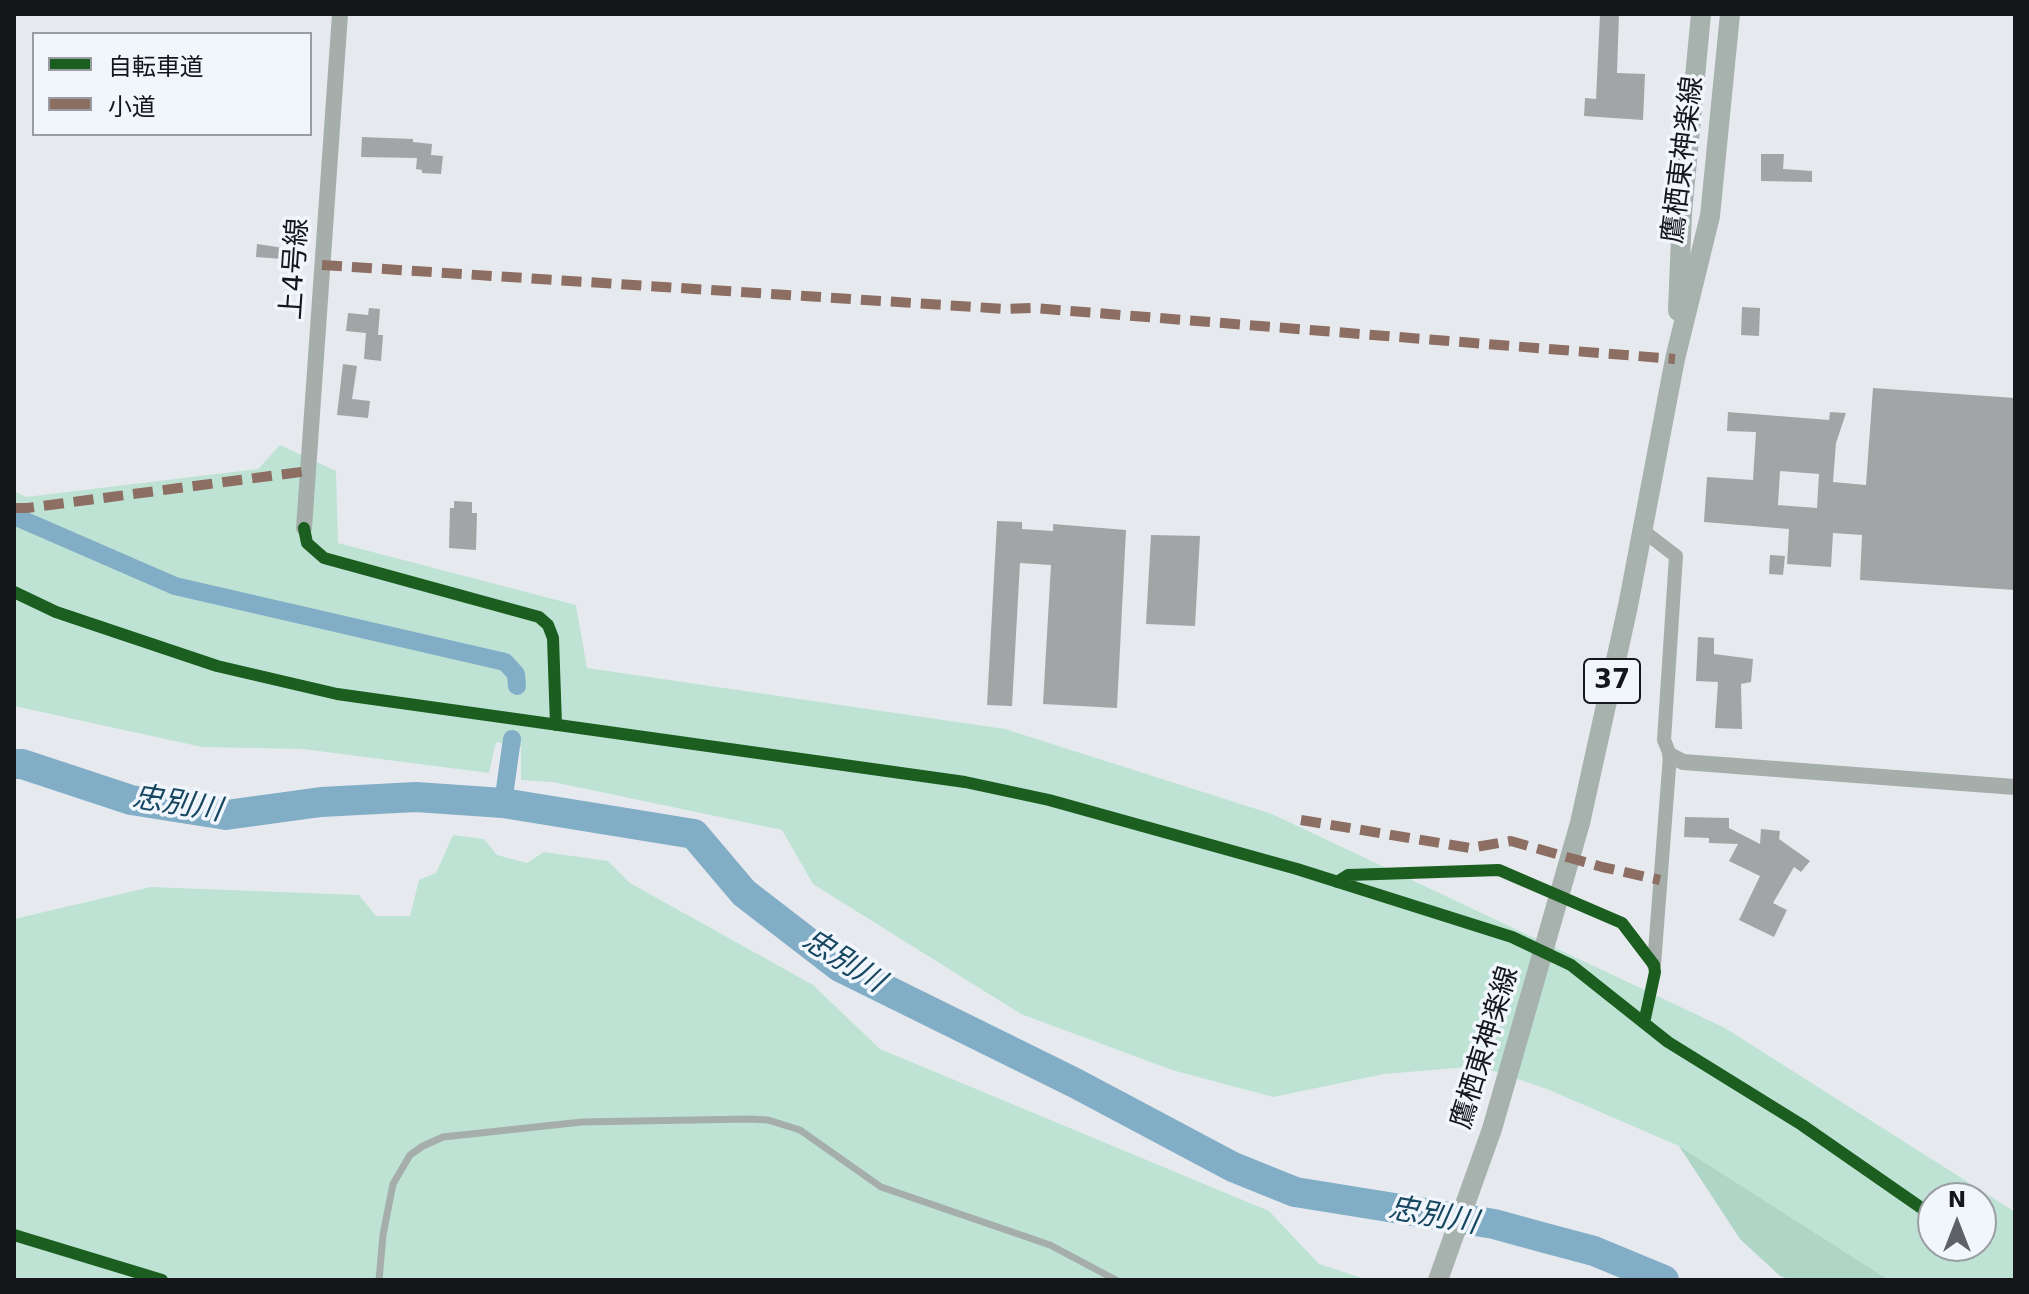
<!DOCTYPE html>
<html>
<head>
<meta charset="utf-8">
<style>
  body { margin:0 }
  #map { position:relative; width:2029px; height:1294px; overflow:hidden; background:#e6eaee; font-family:"DejaVu Sans","Noto Sans JP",sans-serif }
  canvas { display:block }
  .frame { position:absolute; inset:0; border:16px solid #15171b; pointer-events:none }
  .legend { position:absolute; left:32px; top:32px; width:280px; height:104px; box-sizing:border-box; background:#f1f6fd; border:2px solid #999da3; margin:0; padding:10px 14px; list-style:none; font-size:24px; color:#15171b }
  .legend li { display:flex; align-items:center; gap:16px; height:40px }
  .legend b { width:40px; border:2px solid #999da3 }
  .north { position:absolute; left:1917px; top:1182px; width:80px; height:80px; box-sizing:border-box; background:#f1f6fd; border:2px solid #999da3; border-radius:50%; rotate:0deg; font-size:22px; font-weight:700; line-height:32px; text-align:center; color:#15171b }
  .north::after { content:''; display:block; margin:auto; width:28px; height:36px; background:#5e6165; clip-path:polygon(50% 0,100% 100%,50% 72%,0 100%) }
</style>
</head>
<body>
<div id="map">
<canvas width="2029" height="1294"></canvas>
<div class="frame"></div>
<ul class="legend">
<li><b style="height:10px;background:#1b5e20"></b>自転車道</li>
<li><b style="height:10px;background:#8d6e63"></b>小道</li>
</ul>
<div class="north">N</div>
</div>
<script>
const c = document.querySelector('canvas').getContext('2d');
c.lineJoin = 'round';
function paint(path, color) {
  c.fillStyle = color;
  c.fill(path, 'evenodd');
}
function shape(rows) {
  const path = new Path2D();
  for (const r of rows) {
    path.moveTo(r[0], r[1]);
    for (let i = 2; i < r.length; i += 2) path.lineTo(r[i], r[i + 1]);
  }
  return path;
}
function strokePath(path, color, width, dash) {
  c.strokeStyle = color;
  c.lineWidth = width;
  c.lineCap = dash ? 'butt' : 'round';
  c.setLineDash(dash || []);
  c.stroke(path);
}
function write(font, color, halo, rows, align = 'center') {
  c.font = font + ' "DejaVu Sans","Noto Sans JP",sans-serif';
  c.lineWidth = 7;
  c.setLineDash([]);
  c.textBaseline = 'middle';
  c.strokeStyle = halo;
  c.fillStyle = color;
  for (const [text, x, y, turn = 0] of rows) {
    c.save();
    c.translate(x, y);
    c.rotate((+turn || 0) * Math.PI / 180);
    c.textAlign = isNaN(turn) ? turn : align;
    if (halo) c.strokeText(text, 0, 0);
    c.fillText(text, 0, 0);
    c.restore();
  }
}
paint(shape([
  [280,445,336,471,338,543,576,605,587,668,1005,729,1272,814,1725,1028,2015,1212,2015,1280,1889,1280,1679,1146,1547,1089,1479,1066,1384,1074,1273,1097,1172,1070,1021,1014,813,884,782,830,553,782,521,780,521,747,496,742,489,773,303,749,202,747,14,706,14,491,26,497,258,469],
  [1933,1198,1981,1198,1981,1246,1933,1246],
  [453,835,484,839,497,855,527,863,544,852,608,861,630,883,813,985,880,1049,1269,1211,1319,1264,1368,1280,14,1280,14,919,151,887,359,895,376,916,410,916,419,880,436,873]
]), '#bee3d4');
paint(shape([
  [1679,1146,1889,1280,1791,1280,1780,1276,1740,1239]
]), '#aed5c5');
strokePath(shape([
  [14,516,175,586,505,662,516,674,517,686],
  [503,803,512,739]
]), '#82adc7', 18);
strokePath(shape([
  [14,764,22,764,131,800,226,815,321,802,416,797,503,803,694,834,744,893,840,967,1075,1083,1233,1167,1295,1192,1494,1224,1545,1238,1594,1251,1664,1280]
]), '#82adc7', 30);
paint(shape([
  [1600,14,1619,14,1617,73,1645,74,1643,120,1584,116,1585,98,1596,99],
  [362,137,413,139,413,142,432,144,431,155,443,156,441,174,422,173,422,170,416,169,417,158,361,157],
  [1761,154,1784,154,1783,169,1812,171,1812,182,1761,181],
  [257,244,297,250,296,260,256,257],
  [1742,307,1760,308,1759,336,1741,335],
  [369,308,380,309,378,335,383,335,381,361,364,359,366,333,346,331,348,313,368,315],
  [343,364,357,366,352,399,370,401,368,418,337,415],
  [1873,388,2015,398,2015,590,1860,580,1862,535,1833,533,1831,567,1787,564,1789,529,1704,522,1707,477,1753,480,1756,432,1727,431,1728,412,1829,420,1830,412,1846,413,1836,443,1833,482,1866,485],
  [1780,471,1819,474,1817,508,1778,505],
  [454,501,472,502,472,513,477,513,476,550,449,548,450,508,454,508],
  [997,521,1022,522,1022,529,1053,531,1053,524,1126,530,1117,708,1043,704,1051,565,1020,563,1012,706,987,705],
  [1151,535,1200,536,1195,626,1146,624],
  [1770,555,1785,556,1783,575,1769,574],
  [1698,637,1714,638,1714,654,1753,659,1751,682,1741,684,1742,729,1715,728,1718,682,1696,681],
  [1685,817,1729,818,1729,828,1760,844,1761,829,1780,831,1779,839,1810,861,1801,872,1794,867,1773,903,1787,910,1774,937,1739,920,1760,876,1729,861,1738,844,1709,843,1709,838,1684,837]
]), '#a3a4a5');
strokePath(shape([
  [379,1280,383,1235,393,1184,410,1155,423,1146,443,1137,582,1122,749,1119,768,1120,800,1130,881,1187,1050,1245,1116,1280]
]), '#a5aeaa', 7);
strokePath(shape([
  [1642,530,1676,556,1664,740,1670,755,1654,965]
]), '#a5aeaa', 14);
strokePath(shape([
  [304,528,340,14],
  [1670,755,1683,762,2015,787]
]), '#a5aeaa', 16);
strokePath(shape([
  [1678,311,1682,213,1701,14],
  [1438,1280,1492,1129,1580,823,1628,606,1675,359,1710,216,1730,14]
]), '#a7b1ad', 20);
strokePath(shape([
  [322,265,1006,309,1033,308,1675,359],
  [14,508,27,508,308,471],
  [1301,820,1470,848,1511,841,1602,867,1660,880]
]), '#8d6e63', 10, [20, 10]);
strokePath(shape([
  [304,528,307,543,324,558,539,617,548,625,553,638,556,725],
  [14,592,56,612,217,666,337,694,965,782,1049,800,1297,869,1512,937,1571,965,1668,1042,1802,1125,1933,1216],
  [1337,882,1348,875,1499,870,1622,923,1654,965,1655,972,1644,1023],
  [14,1235,162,1280]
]), '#1b5e20', 12);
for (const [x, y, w] of [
  [1612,681,56]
]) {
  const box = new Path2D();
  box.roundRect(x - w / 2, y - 22, w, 44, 6);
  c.fillStyle = '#f1f6fd';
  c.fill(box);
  strokePath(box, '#15171b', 2);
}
write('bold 26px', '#15171b', null, [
  ["37",1612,681]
]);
write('28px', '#15171b', '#f1f6fd', [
  ["鷹栖東神楽線",1684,160,-83],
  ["上4号線",296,269,-86],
  ["鷹栖東神楽線",1486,1048,-73]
]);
write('italic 30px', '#174761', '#f1f6fd', [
  ["忠別川",177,805,9],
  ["忠別川",843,962,32],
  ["忠別川",1433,1217,10]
]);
</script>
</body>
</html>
